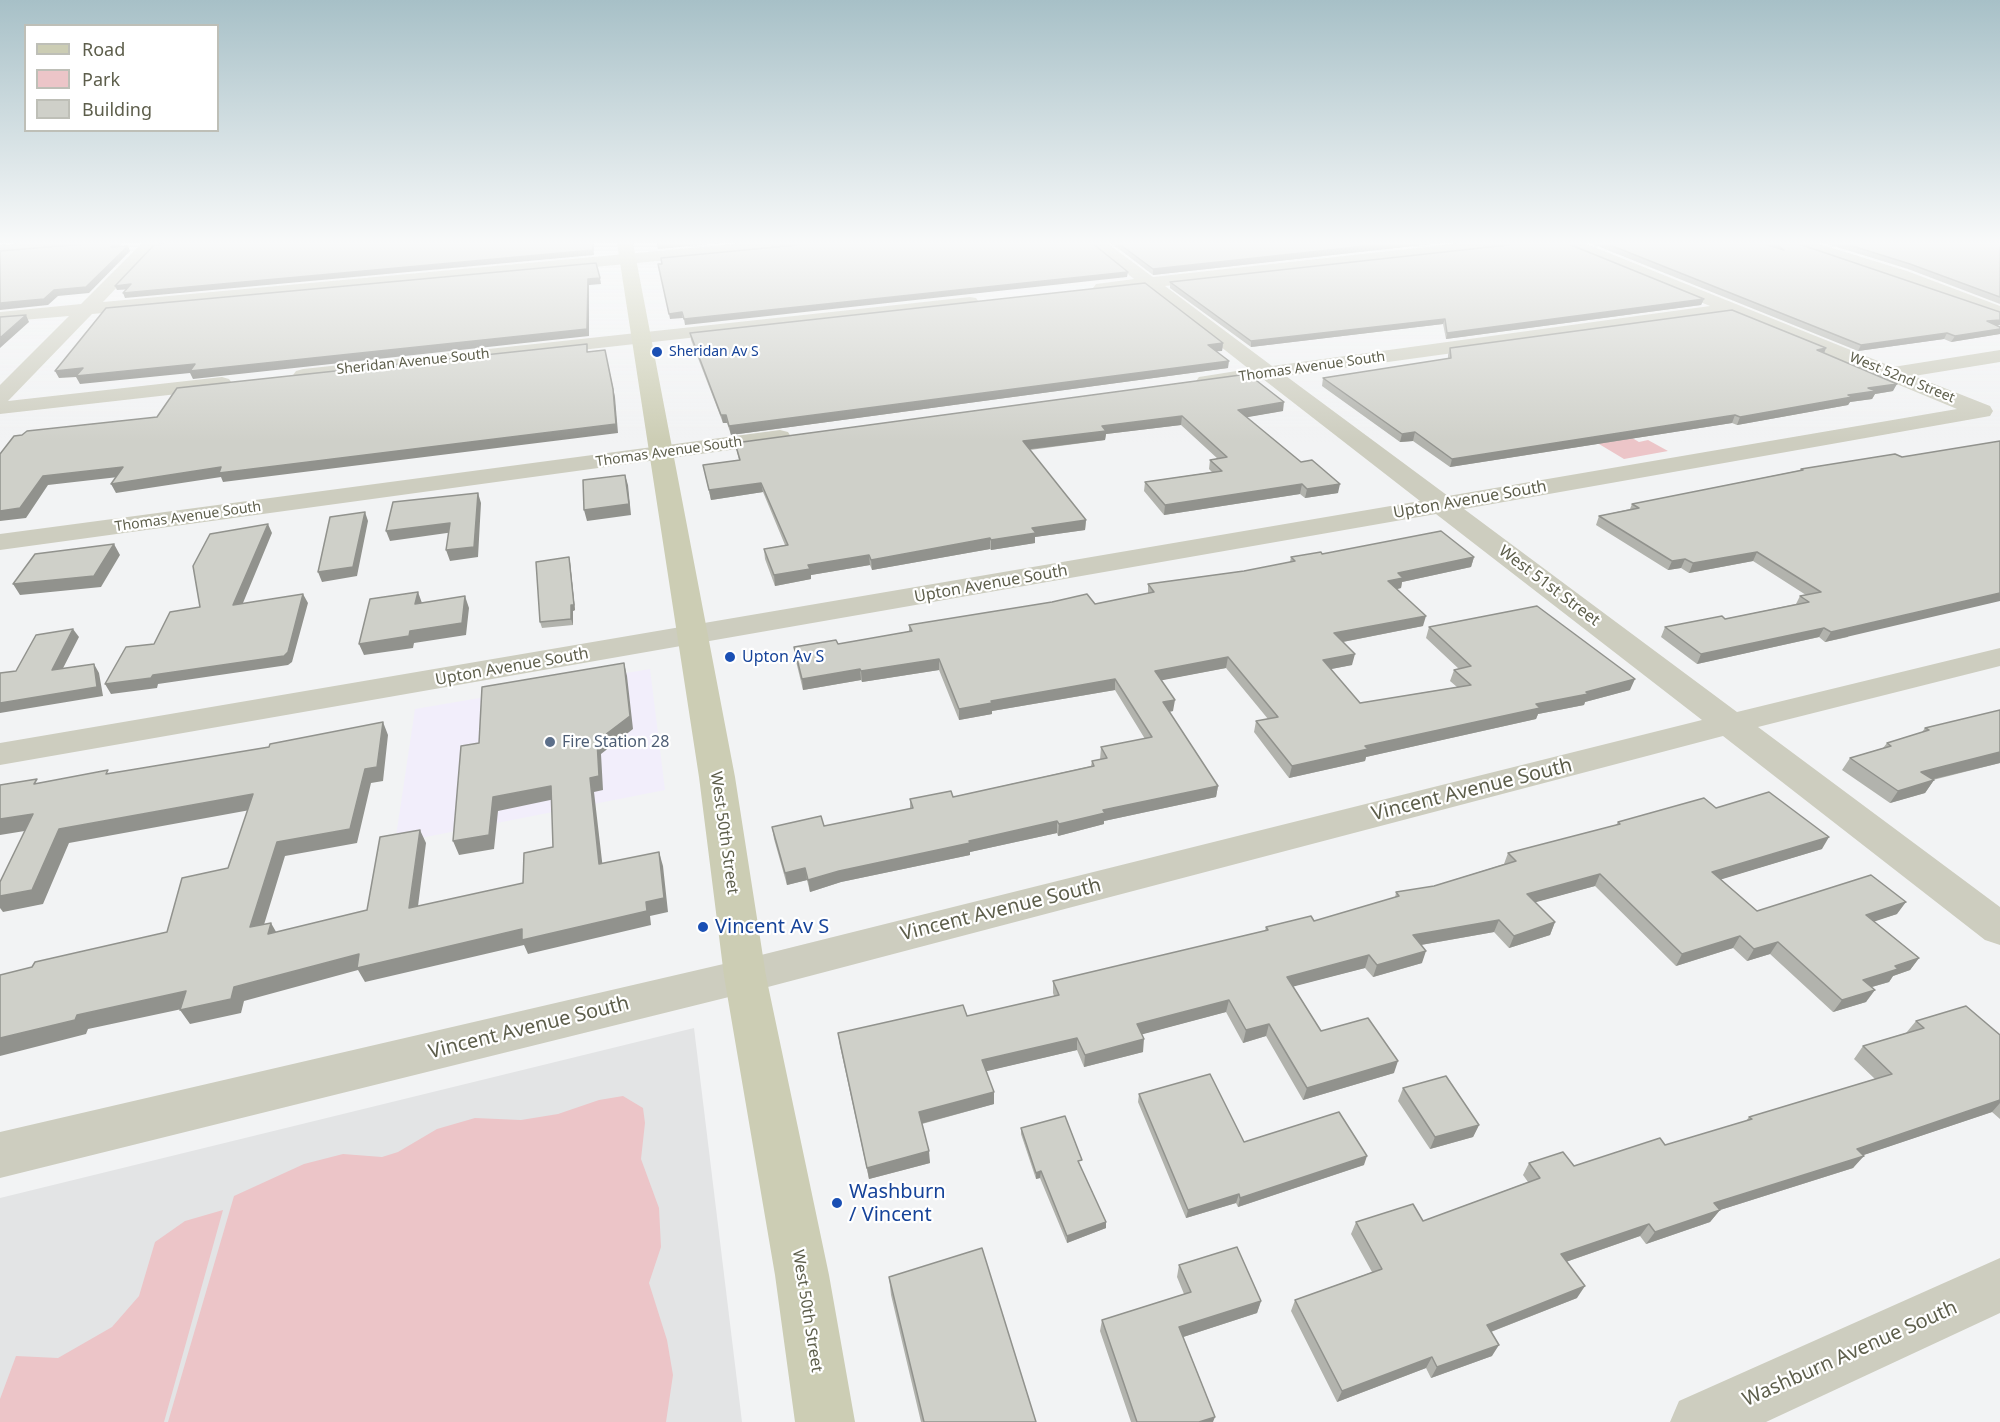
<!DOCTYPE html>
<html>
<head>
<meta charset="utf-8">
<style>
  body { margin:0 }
  #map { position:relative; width:2000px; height:1422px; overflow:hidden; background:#f2f3f4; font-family:"Noto Sans",sans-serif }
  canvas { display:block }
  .legend { position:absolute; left:24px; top:24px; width:195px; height:108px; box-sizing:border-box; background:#fff; border:2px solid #bebfb7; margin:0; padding:8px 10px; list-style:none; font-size:18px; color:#5d5e4b }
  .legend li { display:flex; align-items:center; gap:12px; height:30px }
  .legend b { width:30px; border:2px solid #bebfb7 }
</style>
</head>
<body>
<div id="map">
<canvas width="2000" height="1422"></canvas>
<ul class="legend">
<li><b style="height:8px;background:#cccdb4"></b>Road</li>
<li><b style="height:16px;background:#ecc5c8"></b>Park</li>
<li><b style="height:16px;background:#cfd0c9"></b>Building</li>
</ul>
</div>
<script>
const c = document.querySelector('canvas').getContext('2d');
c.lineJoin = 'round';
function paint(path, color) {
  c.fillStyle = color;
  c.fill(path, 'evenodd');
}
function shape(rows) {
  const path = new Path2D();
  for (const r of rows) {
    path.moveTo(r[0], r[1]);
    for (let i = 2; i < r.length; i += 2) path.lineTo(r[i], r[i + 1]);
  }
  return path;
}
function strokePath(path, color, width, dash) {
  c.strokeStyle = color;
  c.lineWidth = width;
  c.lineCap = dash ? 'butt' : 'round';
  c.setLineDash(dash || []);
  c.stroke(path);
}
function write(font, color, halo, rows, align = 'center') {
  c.font = font + ' "Noto Sans",sans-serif';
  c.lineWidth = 4.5;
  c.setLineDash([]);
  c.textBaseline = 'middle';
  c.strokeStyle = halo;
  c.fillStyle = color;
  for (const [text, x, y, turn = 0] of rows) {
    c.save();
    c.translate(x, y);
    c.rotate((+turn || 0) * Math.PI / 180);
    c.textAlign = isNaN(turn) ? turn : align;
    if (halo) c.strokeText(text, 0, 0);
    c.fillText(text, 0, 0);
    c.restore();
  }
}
paint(shape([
  [650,669,665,790,395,843,415,709]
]), '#f2eefb');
paint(shape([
  [694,1028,742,1422,0,1422,0,1198]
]), '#e3e4e5');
paint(shape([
  [1583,409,1639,442,1648,440,1668,451,1624,459,1549,414],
  [623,1096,643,1108,645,1123,641,1159,659,1208,661,1247,649,1283,667,1340,673,1375,666,1422,168,1422,234,1196,304,1164,343,1154,382,1157,398,1152,437,1129,475,1118,521,1120,558,1114,599,1100],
  [223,1210,164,1422,0,1422,0,1399,16,1356,58,1358,112,1327,139,1296,155,1242,185,1221]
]), '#ecc5c8');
paint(shape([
  [27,243,95,243,87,248,0,255,0,245,27,243],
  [142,243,159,243,103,302,745,243,805,243,797,248,92,314,8,401,222,377,229,379,232,383,229,387,222,389,0,414,0,385,69,316,0,322,0,312,81,304,142,243],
  [1089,243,1107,243,1153,277,1462,243,1514,243,1506,248,1165,286,1272,366,1710,306,1565,246,1562,243,1584,243,1893,367,2000,350,2000,362,1914,376,1990,406,1993,411,1990,416,1464,509,1737,712,2000,648,2000,666,1758,727,2000,907,2000,945,1985,940,1723,736,745,993,0,1178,0,1132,745,959,1702,720,1436,514,0,765,0,743,1420,501,1263,379,1206,387,1199,385,1196,381,1199,377,1249,369,1146,288,1102,293,1096,292,1093,288,1096,284,1134,279,1089,243],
  [1730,315,1957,409,1448,496,1286,376,1730,315],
  [1791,243,1816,243,1907,271,2000,306,2000,317,1895,279,1794,246,1791,243],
  [970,297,976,298,979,302,976,306,303,381,296,379,293,375,296,371,303,369,970,297],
  [780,430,788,432,791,437,788,442,0,550,0,534,780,430],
  [2000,1258,2000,1313,1766,1422,1670,1422,1679,1401,2000,1258]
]), '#cdcdbf');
paint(shape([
  [617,243,633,243,735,777,766,976,829,1275,855,1422,795,1422,775,1275,724,976,699,777,617,243]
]), '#cccdb4');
paint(shape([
  [1111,243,1440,243,1153,275],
  [1590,243,1762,243,1769,245,1766,243,1796,243,2000,312,2000,325,1997,325,2000,327,2000,334,1951,342,1944,339,1858,351],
  [1824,243,2000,243,2000,304,1908,269],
  [1508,245,1704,299,1701,305,1446,339,1443,324,1251,347,1170,288,1170,282],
  [690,333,1223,343,1222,351,1217,351,1228,368,731,435,727,423,723,423,691,340],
  [1450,348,1826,348,1824,353,1893,391,1875,394,1872,399,1850,402,1848,405,1737,425,1732,423,1450,467,1413,441,1400,442,1322,386,1323,378,1448,359,1448,355],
  [1283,411,1246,417,1338,493,1305,498,1300,494,1164,515,1144,491,1145,482,1212,472,1209,469,1210,460,1218,459,1181,425,1106,434,1105,440,1030,450,1086,520,1085,530,1035,537,1035,543,991,550,990,549,872,570,870,565,811,575,811,579,775,586,765,559,764,549,785,545,763,492,711,500,703,465,739,460,735,443],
  [1895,454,1848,637,1825,642,1819,637,1697,664,1661,637,1665,627,1725,619,1796,604,1800,596,1806,595,1753,561,1689,573,1681,568,1668,570,1596,525,1599,516,1630,509,1632,504,1801,470,1801,469],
  [1322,554,1474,557,1471,567,1402,582,1401,588,1397,589,1423,626,1343,642,1352,665,1331,669,1360,703,1457,687,1450,681,1454,670,1459,669,1426,638,1429,627,1630,690,1585,702,1584,705,1538,714,1536,719,1366,757,1365,761,1289,778,1254,732,1256,721,1268,719,1226,668,1161,680,1173,711,1169,712,1218,786,1216,797,1104,821,1104,824,1058,836,1057,833,970,852,970,855,841,882,810,892,807,880,787,885,774,839,772,827,824,826,910,809,910,799,953,797,1091,766,1092,761,1100,760,1101,747,1145,739,1115,690,992,711,992,714,959,720,939,670,862,682,861,680,803,690,795,657,794,647,838,644,909,632,909,625,1095,604,1148,593,1148,584,1244,571,1290,562,1291,557],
  [570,562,575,610,573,611,573,625,542,628,540,622],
  [1925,728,2000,763,1933,780,1934,780,1925,793,1890,803,1842,770,1850,758,1883,748,1887,743,1922,732],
  [1716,808,1822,849,1721,879,1757,911,1897,914,1874,921,1919,958,1910,970,1893,976,1889,982,1872,987,1866,1002,1833,1012,1770,954,1747,961,1733,948,1676,966,1595,886,1535,902,1555,922,1550,935,1509,948,1494,932,1421,945,1422,963,1373,977,1365,968,1293,986,1321,1031,1394,1073,1303,1100,1266,1036,1243,1043,1226,1012,1142,1034,1143,1052,1084,1067,1077,1050,986,1071,994,1104,922,1124,930,1163,869,1179,840,1046,838,1033,967,1016,1054,996,1053,993,1053,981,1265,931,1266,927,1314,921,1395,898,1396,892,1434,886,1504,864,1508,853,1616,825,1618,822],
  [1916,1021,2000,1035,2000,1119,1992,1112,1863,1155,1853,1168,1720,1210,1710,1222,1646,1244,1640,1236,1566,1262,1577,1298,1491,1332,1492,1356,1431,1378,1426,1368,1337,1402,1291,1311,1295,1300,1372,1272,1351,1234,1356,1222,1423,1221,1528,1182,1523,1175,1529,1163,1574,1166,1665,1145,1746,1121,1749,1117,1875,1079,1854,1059,1863,1046,1906,1033],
  [1403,1088,1479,1125,1473,1137,1430,1149,1398,1101],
  [1139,1094,1244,1142,1364,1165,1238,1207,1236,1203,1186,1218,1138,1102],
  [1021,1128,1081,1166,1080,1167,1106,1228,1067,1243,1040,1178,1036,1179,1021,1134],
  [1179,1265,1261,1301,1257,1313,1183,1337,1213,1422,1131,1422,1100,1331,1102,1320,1184,1294,1177,1277],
  [889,1277,1036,1422,921,1422,891,1295]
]), '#b2b3ad');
paint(shape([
  [114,243,122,243,114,253,111,247],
  [593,243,594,255,125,298,123,293],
  [661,243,719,243,658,249,657,244],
  [1394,243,1440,243,1153,275,1153,269],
  [128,246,130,251,89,293,58,296,48,305,0,310,0,303,54,290],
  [1128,272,1127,277,685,325,684,319],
  [600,278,601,284,589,285,589,336,193,379,190,373,80,384,76,377,59,378,55,371,588,279],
  [131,284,134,289,117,290,115,286],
  [1704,299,1701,305,1446,339,1447,333],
  [682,312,683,318,670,319,669,314],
  [26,315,29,322,0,348,0,338],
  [1445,319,1443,324,1251,347,1251,341],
  [2000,320,2000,325,1984,327,1987,321],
  [2000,329,2000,334,1951,342,1955,336],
  [1947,333,1944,339,1858,351,1861,345],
  [1223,343,1222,351,1208,352,1208,345],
  [1826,348,1823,356,1817,350],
  [605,350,615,397,618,433,223,482,221,477,116,493,111,484],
  [1229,361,1228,368,731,435,729,426],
  [1897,384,1893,391,1875,394,1872,399,1850,402,1848,405,1737,425,1740,417,1848,395,1868,388],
  [1284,402,1283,411,1237,419,1238,410],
  [721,415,726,415,727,423,723,423],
  [1735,415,1732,423,1450,467,1452,459],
  [1182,416,1181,425,1106,434,1105,440,1023,450,1023,441,1102,426],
  [1415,432,1413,441,1400,442,1402,434],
  [123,467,127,476,48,485,26,518,0,521,0,511,43,476],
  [625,475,628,485,631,515,587,521,584,510],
  [761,483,763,492,711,500,709,490],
  [1302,484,1300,494,1164,515,1165,505],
  [1340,484,1338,493,1305,498,1307,489],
  [478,493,481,503,478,557,450,561,446,550],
  [365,512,368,521,357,576,322,582,318,572],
  [1086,520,1085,530,1035,537,1035,543,991,550,991,540,1032,528],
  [450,523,454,532,390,541,386,531],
  [268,524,272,533,238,615,233,605],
  [990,538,990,549,872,570,871,560],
  [114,544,120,555,101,587,20,595,13,584],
  [1757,552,1753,561,1689,573,1693,563],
  [869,555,870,565,811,575,811,579,775,586,774,575,808,565],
  [569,557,570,562,575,610,573,611,573,625,571,619],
  [1474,557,1471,567,1402,582,1401,588,1385,592,1388,581,1398,573],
  [1685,559,1681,568,1668,570,1672,561],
  [418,592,422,603,415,604],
  [2000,593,2000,601,1825,642,1831,632],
  [303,594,308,603,292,662,288,665,158,684,157,688,111,694,105,684,153,675],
  [465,596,469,608,466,635,414,643,413,648,364,655,359,644,410,631],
  [1426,616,1423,626,1332,644,1334,633],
  [1824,628,1819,637,1697,664,1701,654],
  [73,629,79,637,58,678,52,670],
  [1355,654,1352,665,1321,671,1323,660],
  [1228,657,1226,668,1153,682,1155,671],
  [939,659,939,670,862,682,861,671],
  [624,663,627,676,633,729,601,754,603,790,594,792,604,878,599,864,590,778,597,741],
  [94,664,99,673,103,696,0,713,0,703],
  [860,669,861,680,803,690,802,679],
  [1115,679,1115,690,992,711,992,714,959,720,959,709,991,701],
  [1635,679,1630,690,1585,702,1584,705,1538,714,1536,719,1366,757,1365,761,1289,778,1292,766,1365,746],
  [1175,700,1173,711,1162,713,1163,702],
  [383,722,388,735,383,781,371,783,357,843,285,856,259,941,250,927,277,842],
  [2000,748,2000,763,1913,784,1921,772],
  [1934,780,1925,793,1890,803,1898,791],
  [551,786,555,799,498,811,494,849,459,855,453,841,493,797],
  [1218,786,1216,797,1104,821,1104,824,1058,836,1059,824,1103,810],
  [253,794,261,808,69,843,43,904,3,912,0,908,0,896,59,829],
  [33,814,43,828,0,835,0,819],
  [1057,821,1057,833,970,852,970,855,841,882,810,892,808,880,839,871,969,841],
  [420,830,426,843,416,922,409,908],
  [1829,837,1822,849,1706,884,1712,872],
  [659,852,663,866,668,912,650,916,651,925,528,954,524,945,365,982,358,970,244,1001,241,1013,190,1024,180,1010,234,987,359,954,522,929,646,902],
  [805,868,807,880,787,885,785,873],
  [1600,874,1595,886,1522,906,1527,894],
  [1906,902,1897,914,1858,927,1866,915],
  [1499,920,1494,932,1409,947,1413,935],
  [1555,922,1550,935,1509,948,1514,936],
  [271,923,279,937,268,934],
  [1740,936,1733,948,1676,966,1682,954],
  [1778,942,1770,954,1747,961,1754,949],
  [1426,951,1422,963,1373,977,1377,965],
  [1369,955,1365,968,1284,989,1287,977],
  [1919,958,1910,970,1893,976,1889,982,1854,992,1863,980,1895,966],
  [1875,990,1866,1002,1833,1012,1842,1000],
  [186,991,196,1006,88,1029,86,1034,0,1056,0,1038,77,1015],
  [1229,1000,1226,1012,1136,1036,1137,1024],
  [1269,1024,1266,1036,1243,1043,1246,1030],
  [1077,1038,1077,1050,983,1072,982,1060],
  [1144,1039,1143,1052,1084,1067,1085,1055],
  [1398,1061,1394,1073,1303,1100,1307,1088],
  [994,1092,994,1104,920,1124,919,1112],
  [2000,1100,2000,1103,1992,1112,1846,1161,1857,1149],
  [1479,1125,1473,1137,1430,1149,1435,1137],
  [929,1151,930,1163,869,1179,867,1168],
  [1367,1156,1364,1165,1238,1207,1240,1198],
  [1864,1156,1853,1168,1720,1210,1710,1222,1646,1244,1655,1232,1714,1203],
  [1041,1171,1040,1178,1036,1179,1036,1173],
  [1239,1194,1236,1203,1186,1218,1188,1210],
  [1106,1222,1106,1228,1067,1243,1067,1236],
  [1649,1224,1640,1236,1554,1266,1561,1254],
  [1585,1286,1577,1298,1480,1336,1487,1325],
  [1261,1301,1257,1313,1177,1339,1179,1327],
  [1499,1345,1492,1356,1431,1378,1437,1367],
  [1432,1357,1426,1368,1337,1402,1342,1391],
  [1215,1417,1213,1422,1199,1422]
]), '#91928d');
const building = shape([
  [87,243,114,243,111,247,128,246,86,287,54,290,44,299,0,303,0,251,84,244,87,243],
  [180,243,593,243,593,250,123,293,131,284,115,286,154,245,180,243],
  [800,243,1092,243,1128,272,684,319,682,312,669,314,658,264,662,264,661,258,797,245,800,243],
  [1118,243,1394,243,1153,269,1118,243],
  [1511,243,1566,243,1704,299,1447,333,1445,319,1251,341,1170,282,1508,245,1511,243],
  [1605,243,1762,243,1784,250,1775,243,1796,243,2000,312,2000,320,1987,321,2000,327,2000,329,1955,336,1947,333,1861,345,1605,243],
  [1843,243,2000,243,2000,297,1910,264,1843,243],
  [596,263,600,278,588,279,587,329,190,371,195,364,76,376,83,368,55,371,106,308,596,263],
  [1145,283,1223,343,1208,345,1229,361,729,426,726,415,721,415,690,333,1145,283],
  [1732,310,1826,348,1817,350,1897,384,1868,388,1876,391,1848,395,1852,397,1740,417,1735,415,1452,459,1415,432,1402,434,1323,378,1451,358,1450,348,1732,310],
  [26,315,0,338,0,317,26,315],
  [587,344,587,352,605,350,613,389,616,424,219,473,221,467,111,484,123,467,43,476,20,508,0,511,0,454,14,436,22,435,27,431,157,417,177,388,587,344],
  [1248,374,1284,402,1238,410,1301,462,1312,460,1340,484,1307,489,1302,484,1165,505,1145,482,1222,471,1210,460,1227,457,1182,416,1102,426,1106,431,1023,441,1086,520,1032,528,1036,533,991,540,990,538,871,560,869,555,808,565,810,569,774,575,764,549,788,545,761,483,709,490,703,465,740,460,735,443,1248,374],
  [2000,441,2000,593,1831,632,1824,628,1701,654,1665,627,1722,616,1725,619,1809,602,1800,596,1821,592,1757,552,1693,563,1685,559,1672,561,1599,516,1639,508,1632,504,1803,470,1801,469,1895,454,1902,457,2000,441],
  [625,475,629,504,584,510,583,480,625,475],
  [478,493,474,547,446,550,450,523,386,531,393,502,478,493],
  [365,512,353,567,318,572,330,517,365,512],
  [268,524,233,605,303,594,288,652,284,656,153,675,151,678,105,684,126,647,154,644,170,612,200,607,193,566,210,534,268,524],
  [1441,531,1474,557,1398,573,1403,578,1388,581,1426,616,1334,633,1355,654,1323,660,1360,703,1471,685,1454,670,1471,666,1429,627,1537,606,1635,679,1586,692,1588,694,1536,704,1540,708,1365,746,1368,749,1292,766,1256,721,1278,717,1228,657,1155,671,1175,700,1163,702,1218,786,1103,810,1105,813,1059,824,1057,821,969,841,970,843,839,871,808,880,805,868,785,873,772,827,821,816,824,826,913,808,910,799,951,791,953,797,1094,766,1092,761,1107,758,1101,747,1152,737,1115,679,991,701,992,703,959,709,939,659,861,671,860,669,802,679,794,647,836,640,838,644,912,631,909,625,1052,602,1087,594,1095,604,1154,592,1148,584,1244,571,1295,561,1291,557,1321,552,1322,554,1441,531],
  [114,544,94,576,13,584,35,554,114,544],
  [569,557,574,605,571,605,571,619,540,622,536,562,569,557],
  [418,592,415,604,465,596,462,623,410,631,409,636,359,644,370,599,418,592],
  [73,629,52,670,94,664,97,687,0,703,0,673,16,671,36,635,73,629],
  [624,663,630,716,597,741,599,776,590,778,599,864,659,852,664,898,646,902,647,911,522,940,522,929,357,968,359,954,234,987,231,999,180,1010,186,991,77,1015,75,1020,0,1038,0,975,32,967,35,962,167,932,182,878,228,868,253,794,59,829,32,890,0,896,0,882,33,814,0,819,0,785,37,779,34,784,108,770,106,774,269,747,270,744,383,722,377,767,365,769,350,829,277,842,250,927,271,923,268,934,367,910,380,837,420,830,409,908,523,883,524,853,553,847,551,786,493,797,489,835,453,841,461,746,479,743,482,687,624,663],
  [2000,710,2000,752,1921,772,1934,780,1898,791,1850,758,1891,746,1887,743,1929,730,1925,728,2000,710],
  [1769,792,1829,837,1712,872,1757,911,1871,875,1906,902,1866,915,1919,958,1895,966,1898,969,1863,980,1875,990,1842,1000,1778,942,1754,949,1740,936,1682,954,1600,874,1527,894,1555,922,1514,936,1499,920,1413,935,1426,951,1377,965,1369,955,1287,977,1321,1031,1368,1018,1398,1061,1307,1088,1269,1024,1246,1030,1229,1000,1137,1024,1144,1039,1085,1055,1077,1038,982,1060,994,1092,919,1112,929,1151,867,1168,838,1033,963,1005,967,1016,1059,995,1053,981,1268,930,1266,927,1311,916,1314,921,1399,896,1396,892,1434,886,1516,861,1508,853,1620,824,1618,822,1704,798,1716,808,1769,792],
  [1966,1006,2000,1035,2000,1100,1857,1149,1864,1156,1714,1203,1720,1210,1655,1232,1649,1224,1561,1254,1585,1286,1487,1325,1499,1345,1437,1367,1432,1357,1342,1391,1295,1300,1382,1269,1356,1222,1413,1204,1423,1221,1540,1178,1529,1163,1563,1152,1574,1166,1660,1138,1665,1145,1752,1119,1749,1117,1892,1074,1863,1046,1924,1028,1916,1021,1966,1006],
  [1210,1074,1244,1142,1339,1112,1367,1156,1240,1198,1239,1194,1188,1210,1139,1094,1210,1074],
  [1446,1076,1479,1125,1435,1137,1403,1088,1446,1076],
  [1065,1116,1082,1160,1078,1161,1106,1222,1067,1236,1041,1171,1036,1173,1021,1128,1065,1116],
  [1237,1247,1261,1301,1179,1327,1215,1417,1199,1422,1137,1422,1102,1320,1191,1292,1179,1265,1237,1247],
  [982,1248,1036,1422,924,1422,889,1277,982,1248]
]);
paint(building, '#cfd0c9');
strokePath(building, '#91928d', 1.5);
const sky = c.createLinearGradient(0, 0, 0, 442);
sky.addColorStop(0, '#a7c0c7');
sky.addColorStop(0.55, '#f9fafa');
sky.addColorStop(1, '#f9fafa00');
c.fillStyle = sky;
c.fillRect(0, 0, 2000, 442);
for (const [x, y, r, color] of [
  [657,352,6,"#1a4fb4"],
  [730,657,6,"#1a4fb4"],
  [550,742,6,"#5c6f8a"],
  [703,927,6,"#1a4fb4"],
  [837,1203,6,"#1a4fb4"]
]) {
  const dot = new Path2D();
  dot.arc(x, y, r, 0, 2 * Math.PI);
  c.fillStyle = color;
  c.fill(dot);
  strokePath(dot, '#fff', 2);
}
write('14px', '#164399', '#fff', [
  ["Sheridan Av S",669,352]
], 'left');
write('14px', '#5d5e4b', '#fff', [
  ["Sheridan Avenue South",413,362,-6],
  ["Thomas Avenue South",1312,367,-8],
  ["West 52nd Street",1902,378,22],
  ["Thomas Avenue South",669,452,-8],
  ["Thomas Avenue South",188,517,-8]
]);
write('16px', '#5d5e4b', '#fff', [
  ["Upton Avenue South",1470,500,-10],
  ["Upton Avenue South",991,584,-10],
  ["West 51st Street",1549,586,37],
  ["Upton Avenue South",512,667,-10],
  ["West 50th Street",724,833,82],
  ["West 50th Street",807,1311,81]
]);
write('16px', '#164399', '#fff', [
  ["Upton Av S",742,657]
], 'left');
write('16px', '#4e5e75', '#fff', [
  ["Fire Station 28",562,742]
], 'left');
write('20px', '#5d5e4b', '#fff', [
  ["Vincent Avenue South",1472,790,-14],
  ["Vincent Avenue South",1001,910,-14],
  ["Vincent Avenue South",529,1028,-14],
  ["Washburn Avenue South",1850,1354,-24]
]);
write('20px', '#164399', '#fff', [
  ["Vincent Av S",715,927],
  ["Washburn",849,1192],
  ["/ Vincent",849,1215]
], 'left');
</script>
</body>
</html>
